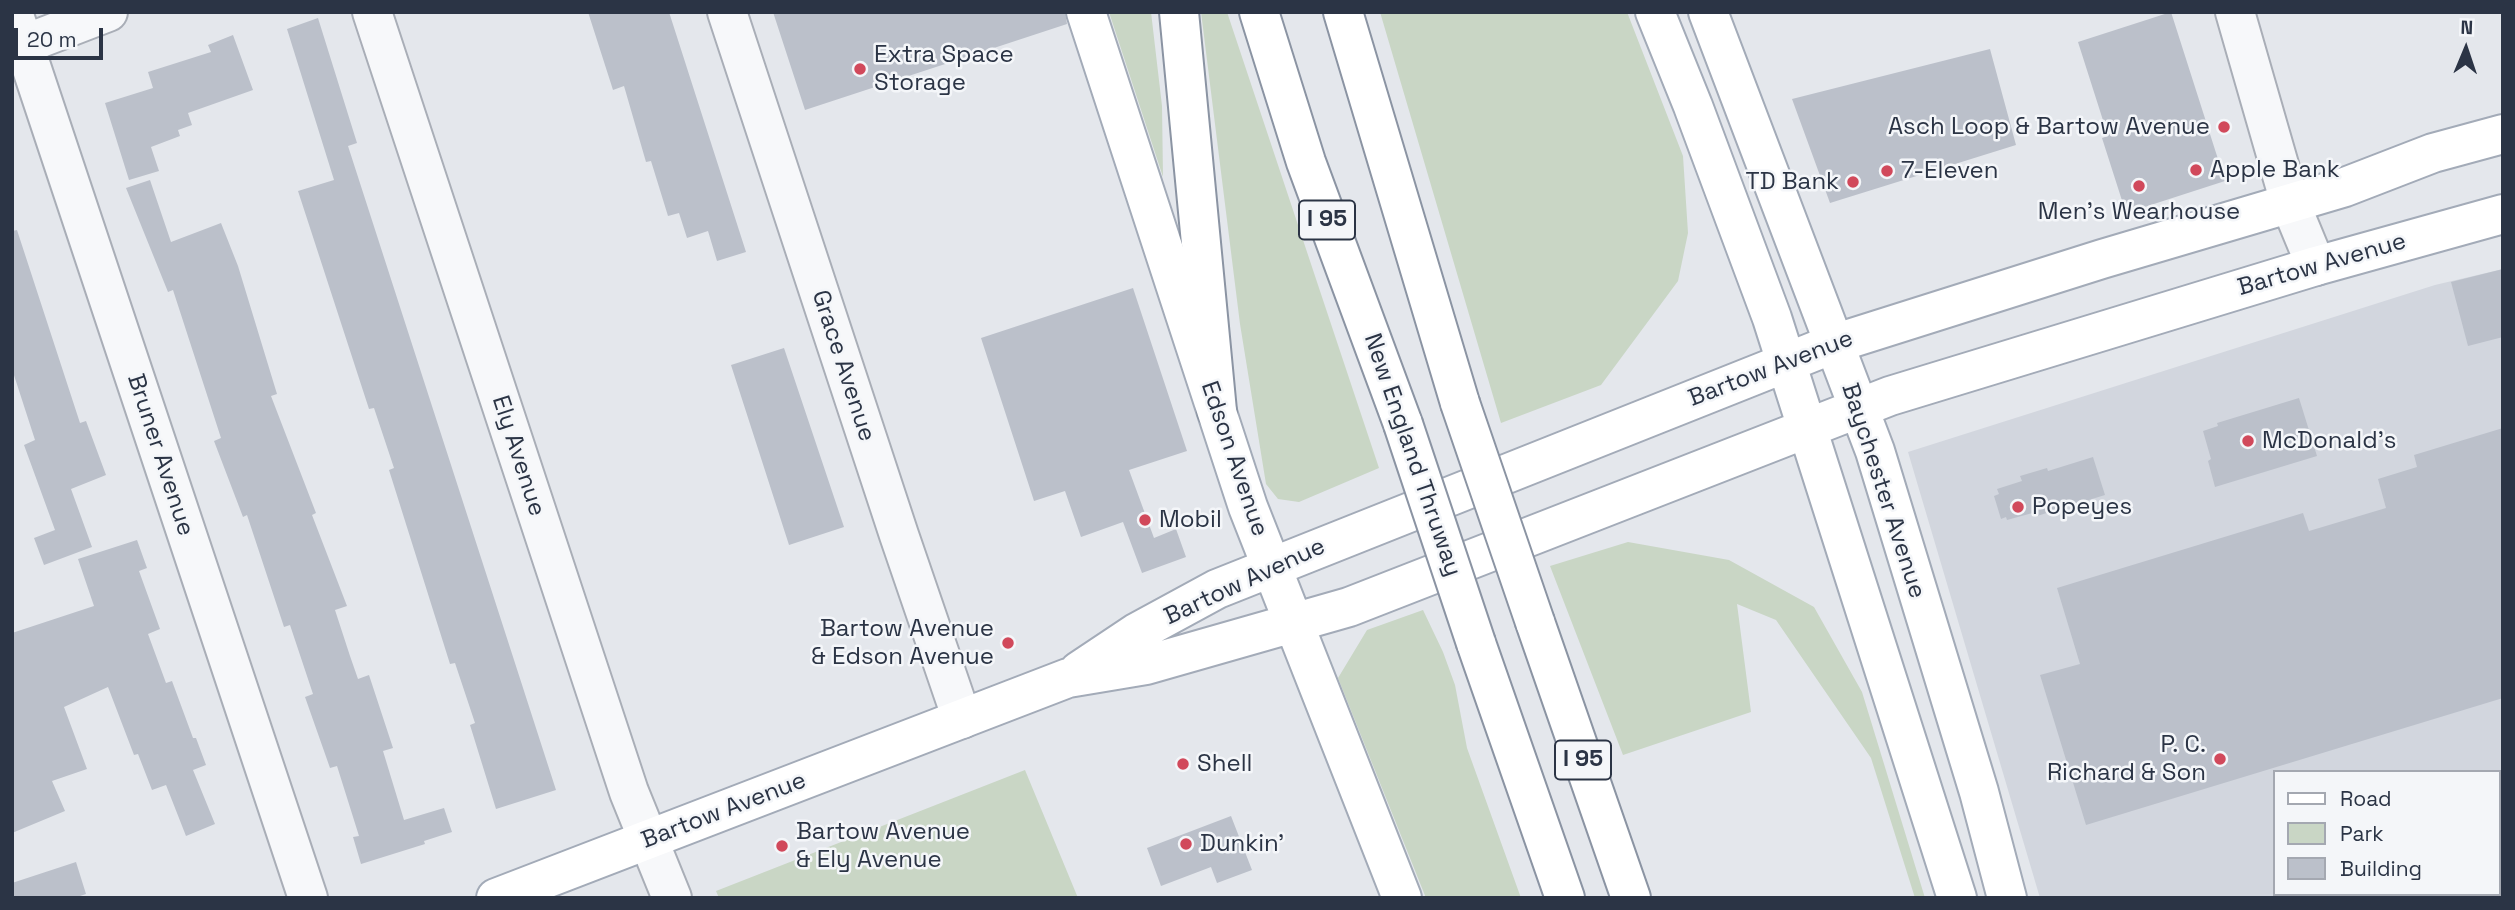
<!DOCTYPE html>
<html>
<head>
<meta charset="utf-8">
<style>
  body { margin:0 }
  #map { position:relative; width:2515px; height:910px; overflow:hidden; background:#e4e7ec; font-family:"Space Grotesk",sans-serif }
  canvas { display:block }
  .frame { position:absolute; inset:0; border:14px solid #2b3445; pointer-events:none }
  .legend { position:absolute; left:2273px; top:770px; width:228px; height:126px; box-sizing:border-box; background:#f4f6f9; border:2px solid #a4a8b1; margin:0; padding:9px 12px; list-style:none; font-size:21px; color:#2b3445 }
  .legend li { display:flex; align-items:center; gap:14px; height:35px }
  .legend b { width:35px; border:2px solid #a4a8b1 }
  .north { position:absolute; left:2431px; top:14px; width:70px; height:70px; -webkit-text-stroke:5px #f4f6f9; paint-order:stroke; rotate:2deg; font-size:19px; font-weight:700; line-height:28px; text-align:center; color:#2b3445 }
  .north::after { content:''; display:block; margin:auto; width:24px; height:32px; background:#2b3445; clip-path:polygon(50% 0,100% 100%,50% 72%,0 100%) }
  .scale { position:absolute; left:14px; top:28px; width:89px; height:32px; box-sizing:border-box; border:4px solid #2b3445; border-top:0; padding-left:9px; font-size:21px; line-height:24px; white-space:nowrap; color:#2b3445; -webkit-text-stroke:5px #f4f6f9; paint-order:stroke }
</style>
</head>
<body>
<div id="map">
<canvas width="2515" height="910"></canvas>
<div class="frame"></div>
<ul class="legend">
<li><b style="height:9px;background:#fff"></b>Road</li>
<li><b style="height:19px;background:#c9d6c5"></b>Park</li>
<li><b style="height:19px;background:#bbc0ca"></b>Building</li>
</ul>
<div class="north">N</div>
<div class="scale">20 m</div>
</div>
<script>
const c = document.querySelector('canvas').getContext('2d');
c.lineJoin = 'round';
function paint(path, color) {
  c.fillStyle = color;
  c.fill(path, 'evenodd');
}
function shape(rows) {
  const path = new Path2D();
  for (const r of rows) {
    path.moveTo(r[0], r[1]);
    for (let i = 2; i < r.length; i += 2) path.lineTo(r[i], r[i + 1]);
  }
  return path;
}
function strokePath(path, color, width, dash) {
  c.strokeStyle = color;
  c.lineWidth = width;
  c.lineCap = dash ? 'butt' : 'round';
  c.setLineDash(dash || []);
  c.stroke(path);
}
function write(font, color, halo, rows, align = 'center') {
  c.font = font + ' "Space Grotesk",sans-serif';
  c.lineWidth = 5;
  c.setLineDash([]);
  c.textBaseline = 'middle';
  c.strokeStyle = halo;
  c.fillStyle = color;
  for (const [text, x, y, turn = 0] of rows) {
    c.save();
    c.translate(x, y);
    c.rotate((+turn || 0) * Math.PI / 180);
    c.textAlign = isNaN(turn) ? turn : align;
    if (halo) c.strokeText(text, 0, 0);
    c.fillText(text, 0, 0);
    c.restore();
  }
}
paint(shape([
  [2503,269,2503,898,2040,898,1908,452,2435,285],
  [2275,772,2499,772,2499,894,2275,894]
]), '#d2d6de');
paint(shape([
  [1109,12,1151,12,1162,106,1163,177],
  [1201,12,1227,12,1379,468,1299,502,1278,499,1266,484,1240,324],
  [1380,12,1627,12,1683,156,1688,233,1678,281,1601,385,1501,423],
  [1628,542,1729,560,1814,607,1862,692,1925,898,1915,898,1871,758,1776,620,1737,604,1751,712,1623,755,1550,566],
  [1423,610,1443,652,1455,685,1467,748,1521,898,1426,898,1338,678,1367,630],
  [1025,770,1078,898,719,898,716,891]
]), '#c9d6c5');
paint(shape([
  [588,12,669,12,746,252,717,261,708,231,687,238,679,213,668,216,651,161,646,162,624,86,613,90],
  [773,12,1065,12,1067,24,805,110],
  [2171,12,2225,181,2126,213,2102,138,2108,136,2078,42],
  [318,18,357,143,348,146,556,790,496,809,470,725,475,723,455,663,450,664,389,470,394,468,374,408,369,409,298,191,334,180,287,29],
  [233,35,253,90,188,113,192,125,178,130,180,136,151,147,159,171,129,180,105,103,153,88,148,72,211,52,208,45],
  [1990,49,2016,145,1830,203,1792,99],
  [150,180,171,242,221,223,238,266,277,394,271,396,316,513,312,515,347,606,335,610,350,656,358,679,369,675,393,748,383,751,404,820,444,808,452,832,424,841,425,844,361,864,353,837,359,836,337,766,330,768,305,697,313,694,290,625,284,627,247,515,243,517,214,441,221,438,173,290,168,292,126,188],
  [17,230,80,423,86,421,106,475,71,489,92,547,44,565,34,538,55,530,24,445,35,440,12,369,12,231],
  [2503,269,2503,337,2468,346,2451,282],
  [1133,288,1187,451,1129,470,1154,538,1176,529,1186,557,1142,573,1123,522,1081,537,1065,491,1034,501,981,338],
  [784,348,844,527,789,545,731,365],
  [2299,398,2317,456,2215,487,2208,461,2211,459,2203,431,2218,426,2217,423],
  [2503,428,2503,698,2086,825,2040,675,2080,664,2057,588,2303,513,2309,531,2386,508,2378,479,2417,467,2414,455],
  [2093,457,2105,495,2037,516,2036,512,2007,520,2006,517,2001,519,1994,496,1999,494,1997,489,2022,481,2020,476,2047,468,2048,471],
  [137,540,147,568,139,571,160,629,148,634,166,683,172,681,193,738,196,738,206,765,193,770,215,824,186,836,166,785,152,790,138,754,134,755,108,687,64,707,87,769,52,781,65,811,12,833,12,633,94,606,78,559],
  [1231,816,1252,870,1217,883,1211,867,1161,886,1147,848],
  [76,862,86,894,74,898,12,898,12,883]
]), '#bbc0ca');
const minor = shape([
  [13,12,308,898],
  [372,12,629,792,672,898],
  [727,12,899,535,962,719],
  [2235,12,2290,203,2316,266],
  [12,49,108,12]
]);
const major = shape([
  [1086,12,1248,507,1402,898],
  [1655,12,1693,106,1772,318,1957,898],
  [1708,12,1875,451,1979,792,2007,898],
  [1079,671,1136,633,1217,589,1833,344,2102,259,2345,187,2433,153,2503,134],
  [496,898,1068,678,1146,665,1349,607,1890,396,2316,266,2503,214]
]);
const highway = shape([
  [1179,12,1217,411],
  [1259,12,1306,162,1403,424],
  [1343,12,1460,403],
  [1535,622,1631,898],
  [1476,643,1565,898]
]);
strokePath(minor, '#a9aeb7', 42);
strokePath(major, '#a3abb8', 42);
strokePath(highway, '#8b94a3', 42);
strokePath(minor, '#f7f8fa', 38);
strokePath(major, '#fff', 38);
strokePath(highway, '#fff', 38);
const highwayBridge = shape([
  [1460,403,1535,622],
  [1403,424,1476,643]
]);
strokePath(highwayBridge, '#8b94a3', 42, []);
strokePath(highwayBridge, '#fff', 38);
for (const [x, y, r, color] of [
  [860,69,7,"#d1495b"],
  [2224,127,7,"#d1495b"],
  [2196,170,7,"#d1495b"],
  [1887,171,7,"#d1495b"],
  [1853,182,7,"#d1495b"],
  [2139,186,7,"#d1495b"],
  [2248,441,7,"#d1495b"],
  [2018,507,7,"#d1495b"],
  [1145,520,7,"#d1495b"],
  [1008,643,7,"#d1495b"],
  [2220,759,7,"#d1495b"],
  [1183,764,7,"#d1495b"],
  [1186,844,7,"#d1495b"],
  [782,846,7,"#d1495b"]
]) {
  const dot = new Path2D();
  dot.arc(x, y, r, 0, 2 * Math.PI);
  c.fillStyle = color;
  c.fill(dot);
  strokePath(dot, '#f4f6f9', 2.5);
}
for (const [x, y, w] of [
  [1327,220,56],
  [1583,760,56]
]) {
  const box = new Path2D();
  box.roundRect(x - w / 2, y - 19.5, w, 39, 5);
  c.fillStyle = '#f4f6f9';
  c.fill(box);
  strokePath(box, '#2b3445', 2);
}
write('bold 23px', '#2b3445', null, [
  ["I 95",1327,220],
  ["I 95",1583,760]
]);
write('24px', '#2b3445', '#f4f6f9', [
  ["Extra Space",874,55],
  ["Storage",874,83],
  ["Asch Loop & Bartow Avenue",2210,127,"right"],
  ["Apple Bank",2210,170],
  ["7-Eleven",1901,171],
  ["TD Bank",1839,182,"right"],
  ["Men's Wearhouse",2139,212,"center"],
  ["McDonald's",2262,441],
  ["Popeyes",2032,507],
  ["Mobil",1159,520],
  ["Bartow Avenue",994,629,"right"],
  ["& Edson Avenue",994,657,"right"],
  ["P. C.",2206,745,"right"],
  ["Richard & Son",2206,773,"right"],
  ["Shell",1197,764],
  ["Bartow Avenue",796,832],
  ["& Ely Avenue",796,860],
  ["Dunkin'",1200,844]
], 'left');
write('24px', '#2b3445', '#f4f6f9', [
  ["Bartow Avenue",2322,265,-16],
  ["Grace Avenue",843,366,72],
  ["Bartow Avenue",1771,369,-21],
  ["Bruner Avenue",160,455,72],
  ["New England Thruway",1412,455,71],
  ["Ely Avenue",518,456,72],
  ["Edson Avenue",1234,459,71],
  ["Baychester Avenue",1883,491,72],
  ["Bartow Avenue",1245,582,-25],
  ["Bartow Avenue",724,811,-21]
]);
</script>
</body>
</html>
